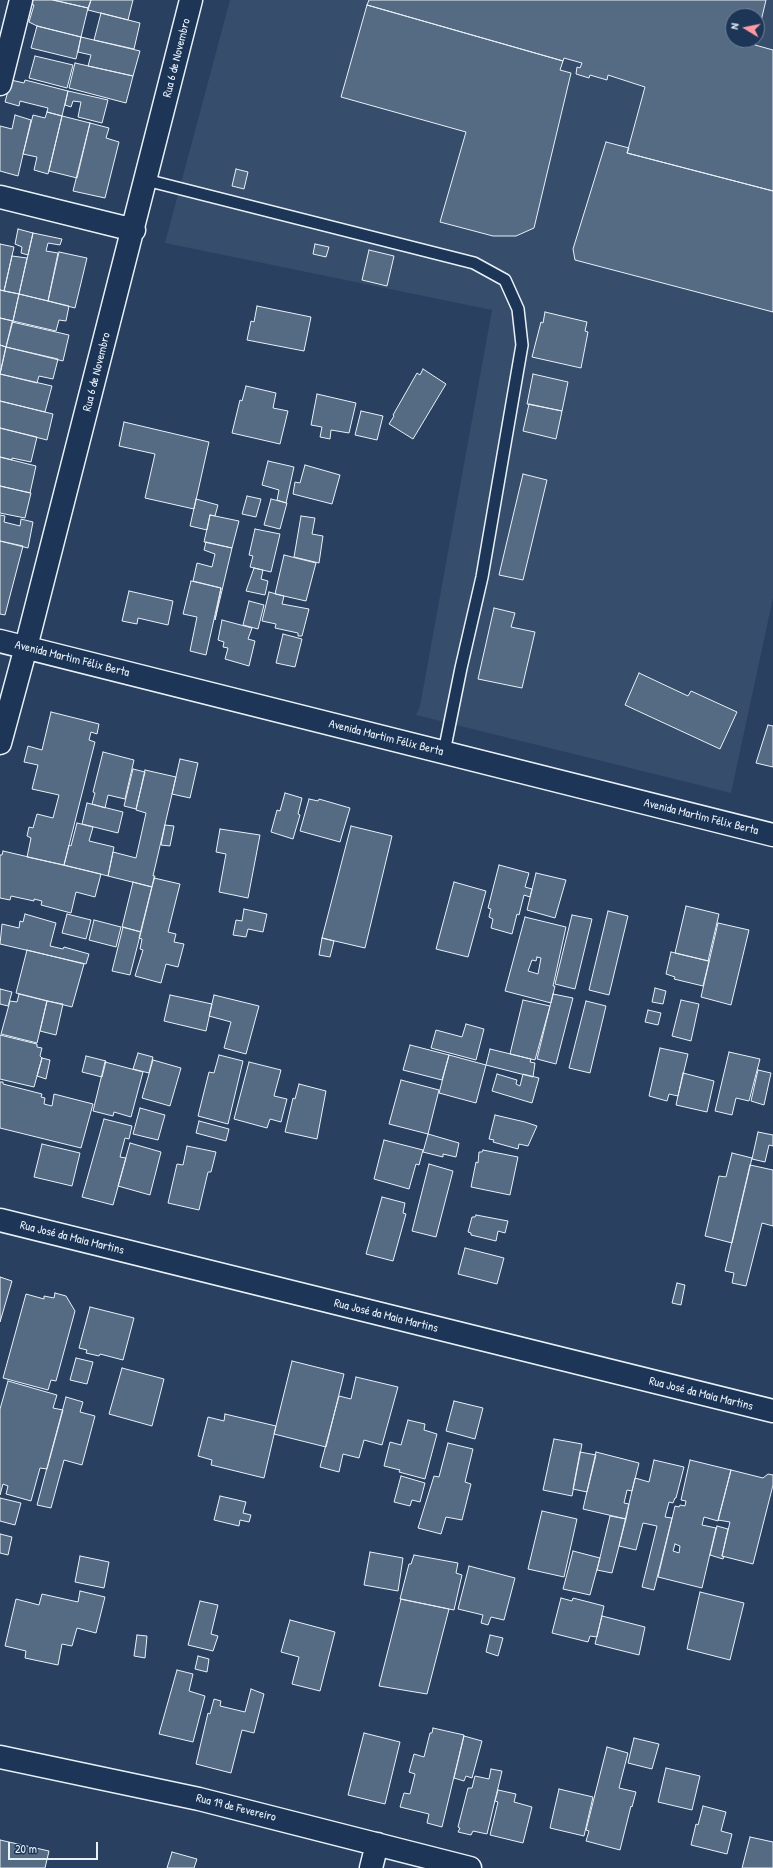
<!DOCTYPE html>
<html>
<head>
<meta charset="utf-8">
<style>
  body { margin:0 }
  #map { position:relative; width:773px; height:1868px; overflow:hidden; background:#294061; font-family:"Patrick Hand",sans-serif }
  canvas { display:block }
  .north { position:absolute; left:725px; top:8px; width:40px; height:40px; box-sizing:border-box; background:#1d3557; border:1px solid #6e8097; border-radius:50%; rotate:280deg; font-size:11px; font-weight:700; line-height:16px; text-align:center; color:#e8f1f8 }
  .north::after { content:''; display:block; margin:auto; width:14px; height:18px; background:#ff9aa2; clip-path:polygon(50% 0,100% 100%,50% 72%,0 100%) }
  .scale { position:absolute; left:8px; top:1842px; width:90px; height:18px; box-sizing:border-box; border:2px solid #e8f1f8; border-top:0; padding-left:5px; font-size:12px; line-height:14px; white-space:nowrap; color:#e8f1f8; -webkit-text-stroke:3px #1d3557; paint-order:stroke }
</style>
</head>
<body>
<div id="map">
<canvas width="773" height="1868"></canvas>
<div class="north">N</div>
<div class="scale">20 m</div>
</div>
<script>
const c = document.querySelector('canvas').getContext('2d');
c.lineJoin = 'round';
function paint(path, color) {
  c.fillStyle = color;
  c.fill(path, 'evenodd');
}
function shape(rows) {
  const path = new Path2D();
  for (const r of rows) {
    path.moveTo(r[0], r[1]);
    for (let i = 2; i < r.length; i += 2) path.lineTo(r[i], r[i + 1]);
  }
  return path;
}
function strokePath(path, color, width, dash) {
  c.strokeStyle = color;
  c.lineWidth = width;
  c.lineCap = dash ? 'butt' : 'round';
  c.setLineDash(dash || []);
  c.stroke(path);
}
function write(font, color, halo, rows, align = 'center') {
  c.font = font + ' "Patrick Hand",sans-serif';
  c.lineWidth = 3;
  c.setLineDash([]);
  c.textBaseline = 'middle';
  c.strokeStyle = halo;
  c.fillStyle = color;
  for (const [text, x, y, turn = 0] of rows) {
    c.save();
    c.translate(x, y);
    c.rotate((+turn || 0) * Math.PI / 180);
    c.textAlign = isNaN(turn) ? turn : align;
    if (halo) c.strokeText(text, 0, 0);
    c.fillText(text, 0, 0);
    c.restore();
  }
}
paint(shape([
  [230,0,773,0,773,598,731,793,416,715,420,706,492,310,165,243],
  [733,16,757,16,757,40,733,40]
]), '#364d6b');
const building = shape([
  [32,0,53,0,88,8,81,37,37,26,29,22,34,5,31,4,32,0],
  [53,0,91,0,88,8,53,0],
  [91,0,133,0,128,20,88,10,91,0],
  [369,0,766,0,757,38,757,16,733,16,733,40,757,40,755,45,773,50,773,191,627,153,645,87,608,75,607,80,590,75,589,78,576,74,577,67,580,68,582,63,564,58,563,61,367,5,369,0],
  [367,5,563,61,560,70,571,73,534,228,516,236,493,236,440,222,466,132,341,97,367,5],
  [101,13,140,23,134,49,94,40,101,13],
  [37,26,81,37,76,59,31,48,37,26],
  [81,37,140,51,133,76,88,66,91,55,78,52,81,37],
  [35,56,73,65,67,88,29,78,35,56],
  [75,63,133,76,126,103,69,88,75,63],
  [11,80,24,83,25,80,68,91,62,116,47,112,48,108,20,101,19,106,5,102,11,80],
  [68,91,108,100,102,123,78,117,81,102,73,101,71,107,65,105,68,91],
  [47,112,62,116,48,174,34,170,37,157,23,154,33,115,45,118,47,112],
  [15,115,31,120,18,176,0,171,0,126,12,129,15,115],
  [62,116,90,123,77,178,49,171,62,116],
  [90,123,109,128,106,138,119,142,105,198,73,191,90,123],
  [606,142,629,148,627,153,773,191,773,312,575,260,573,249,606,142],
  [236,169,248,172,244,189,232,186,236,169],
  [18,229,33,233,28,255,21,253,22,247,15,244,18,229],
  [33,233,62,239,60,245,48,243,46,251,58,253,48,301,19,294,33,233],
  [0,244,14,247,4,291,0,290,0,244],
  [315,244,329,247,326,257,313,254,315,244],
  [369,250,394,256,387,286,362,280,369,250],
  [59,252,87,258,75,308,48,301,59,252],
  [12,256,27,258,19,294,4,291,12,256],
  [0,290,19,294,13,321,0,318,0,290],
  [19,294,69,306,66,321,59,320,56,331,13,321,19,294],
  [257,306,311,317,304,351,247,340,251,321,254,322,257,306],
  [545,312,587,322,585,331,588,332,581,368,532,357,541,322,543,323,545,312],
  [0,318,13,321,6,347,0,345,0,318],
  [12,322,69,335,63,361,6,347,12,322],
  [0,345,6,347,0,374,0,345],
  [6,347,58,359,53,379,39,376,37,383,0,374,6,347],
  [423,369,446,384,413,439,389,424,394,416,393,415,417,373,420,375,423,369],
  [0,374,52,386,45,412,0,401,0,374],
  [533,374,568,382,562,411,527,404,533,374],
  [246,386,276,393,273,408,288,411,280,444,232,433,240,400,242,401,246,386],
  [317,394,356,403,349,433,331,430,330,439,320,437,322,427,311,425,317,394],
  [0,401,53,414,47,440,0,428,0,401],
  [529,404,562,411,556,439,523,431,529,404],
  [361,411,383,416,377,440,355,435,361,411],
  [124,422,209,442,194,509,145,498,155,454,119,446,124,422],
  [0,428,37,437,31,462,12,458,12,460,0,457,0,428],
  [0,457,36,466,30,493,0,486,0,457],
  [268,461,294,467,286,503,277,500,279,490,262,485,268,461],
  [305,465,340,475,332,504,293,494,295,482,300,483,305,465],
  [523,474,547,480,523,580,499,575,523,474],
  [0,486,31,493,25,518,0,513,0,486],
  [247,496,261,499,256,517,242,514,247,496],
  [196,499,218,505,215,516,210,515,207,530,190,526,196,499],
  [271,499,287,503,280,529,264,525,271,499],
  [0,515,5,516,4,522,20,526,21,519,33,522,28,548,0,541,0,515],
  [210,515,239,521,232,548,204,542,210,515],
  [301,516,315,518,312,534,323,536,319,563,294,557,301,516],
  [255,529,280,534,271,572,250,567,253,556,249,555,255,529],
  [0,541,23,546,5,615,0,614,0,541],
  [206,542,232,548,215,620,221,588,193,581,197,563,212,567,215,554,204,550,206,542],
  [284,555,316,563,306,601,275,594,284,555],
  [254,568,263,570,261,579,268,581,265,595,246,591,254,568],
  [191,581,221,588,206,655,190,651,197,617,183,614,191,581],
  [129,591,173,601,168,625,138,618,137,624,122,621,129,591],
  [269,592,284,596,282,604,309,609,302,636,298,636,298,633,275,628,276,624,262,621,269,592],
  [249,601,264,605,258,629,243,625,249,601],
  [494,608,515,613,511,627,535,632,522,688,478,679,494,608],
  [222,620,252,628,248,639,255,641,249,666,225,659,228,648,223,647,224,642,218,640,222,620],
  [283,634,302,639,295,667,276,663,283,634],
  [639,673,688,696,691,691,737,712,720,749,625,705,639,673],
  [51,712,99,724,97,734,91,732,89,740,95,742,64,865,27,857,31,838,27,836,29,827,33,828,37,814,53,818,59,795,32,789,38,765,24,762,28,746,42,750,51,712],
  [768,725,773,726,773,767,756,763,768,725],
  [103,752,134,760,125,799,108,795,105,808,92,804,95,793,93,792,103,752],
  [180,759,198,763,190,798,172,794,180,759],
  [133,769,145,772,136,809,124,806,133,769],
  [145,770,176,777,153,876,155,876,152,887,108,876,113,852,136,858,146,813,136,810,145,770],
  [285,793,302,798,298,814,300,815,293,839,271,832,277,810,280,811,285,793],
  [309,799,318,801,319,799,350,808,340,842,300,831,309,799],
  [87,803,123,812,118,833,82,824,87,803],
  [77,823,93,827,89,841,114,847,108,876,64,865,69,845,71,846,77,823],
  [165,825,174,826,170,846,161,845,165,825],
  [351,826,392,836,365,948,322,938,351,826],
  [220,829,260,835,248,898,219,892,226,854,216,852,220,829],
  [3,851,101,874,95,897,76,892,71,913,41,905,42,901,34,899,34,901,11,896,10,900,0,898,0,855,2,855,3,851],
  [499,865,529,873,525,887,532,889,530,897,524,895,519,915,517,914,512,934,491,928,493,919,489,917,491,909,488,908,499,865],
  [536,873,566,880,555,918,527,910,536,873],
  [154,878,180,884,168,932,176,934,174,942,184,944,178,967,166,964,161,983,135,976,143,950,140,949,142,939,139,938,154,878],
  [133,882,152,887,141,932,122,927,133,882],
  [454,882,486,891,468,957,436,949,454,882],
  [686,906,719,914,708,961,675,953,686,906],
  [244,909,267,914,263,932,248,929,246,937,233,935,236,920,242,921,244,909],
  [608,911,628,916,609,995,589,990,608,911],
  [25,914,56,923,50,946,63,949,64,947,89,954,86,964,0,944,2,924,19,928,20,921,23,922,25,914],
  [67,914,91,920,86,939,62,933,67,914],
  [572,915,592,919,575,989,555,984,572,915],
  [525,917,566,927,553,986,555,986,551,1003,505,991,525,917],
  [537,957,541,958,538,974,528,971,532,960,536,961,537,957],
  [94,920,121,927,116,947,89,940,94,920],
  [718,923,749,930,731,1005,701,997,718,923],
  [123,927,141,932,130,975,112,971,123,927],
  [322,938,334,941,330,957,319,955,322,938],
  [27,950,84,964,72,1007,16,993,27,950],
  [671,952,709,961,703,986,674,979,675,977,666,974,671,952],
  [655,988,666,991,663,1004,652,1002,655,988],
  [0,989,12,992,8,1006,0,1004,0,989],
  [19,994,47,1001,37,1043,1,1034,10,1001,17,1002,19,994],
  [553,994,573,998,556,1064,537,1059,553,994],
  [170,995,212,1004,206,1031,164,1021,170,995],
  [214,995,259,1006,246,1054,224,1048,231,1022,209,1016,214,995],
  [523,1000,550,1006,535,1060,510,1054,523,1000],
  [681,1000,699,1004,691,1041,672,1036,681,1000],
  [47,1001,63,1004,56,1035,40,1031,47,1001],
  [586,1001,606,1006,590,1073,569,1068,586,1001],
  [648,1010,661,1013,658,1025,645,1022,648,1010],
  [466,1024,484,1029,476,1060,431,1048,436,1030,462,1037,466,1024],
  [0,1035,37,1044,37,1047,42,1048,40,1056,42,1058,34,1087,0,1079,0,1035],
  [410,1045,449,1055,442,1080,403,1070,410,1045],
  [660,1048,688,1054,678,1096,669,1094,667,1101,649,1096,660,1048],
  [490,1049,531,1059,530,1062,535,1063,533,1077,486,1065,490,1049],
  [729,1052,760,1059,749,1101,736,1098,732,1115,715,1111,729,1052],
  [138,1053,153,1057,149,1073,133,1069,138,1053],
  [219,1055,243,1061,228,1124,198,1116,209,1072,214,1073,219,1055],
  [449,1055,486,1065,476,1103,439,1093,449,1055],
  [86,1056,106,1061,102,1077,82,1072,86,1056],
  [42,1058,50,1060,46,1079,37,1076,42,1058],
  [153,1060,181,1068,170,1106,142,1098,153,1060],
  [105,1062,143,1072,131,1117,114,1112,113,1116,93,1111,105,1062],
  [249,1062,281,1070,274,1096,287,1099,281,1122,270,1119,267,1128,234,1119,249,1062],
  [758,1070,771,1073,764,1105,751,1101,758,1070],
  [683,1073,714,1081,707,1112,676,1105,683,1073],
  [497,1074,517,1080,516,1084,520,1086,523,1074,539,1078,532,1103,492,1091,497,1074],
  [401,1080,439,1090,428,1134,389,1124,401,1080],
  [0,1082,3,1082,3,1084,42,1094,41,1097,45,1098,44,1104,52,1106,54,1094,93,1104,81,1148,0,1128,0,1082],
  [299,1084,326,1091,317,1139,285,1132,293,1098,295,1099,299,1084],
  [140,1108,165,1115,158,1140,133,1134,140,1108],
  [495,1115,525,1122,537,1126,528,1146,519,1144,518,1149,493,1142,494,1140,489,1139,495,1115],
  [104,1119,132,1126,129,1139,125,1138,120,1157,126,1158,113,1205,82,1197,104,1119],
  [199,1121,229,1129,226,1141,196,1133,199,1121],
  [758,1132,773,1135,773,1146,769,1145,765,1162,752,1159,758,1132],
  [428,1134,459,1143,456,1157,443,1154,443,1157,423,1152,428,1134],
  [384,1140,423,1150,419,1165,416,1164,409,1189,374,1179,384,1140],
  [130,1143,161,1152,150,1195,118,1186,130,1143],
  [42,1144,80,1153,72,1186,34,1177,42,1144],
  [187,1146,216,1152,211,1172,208,1172,199,1210,168,1203,177,1164,183,1165,187,1146],
  [483,1150,518,1157,510,1195,471,1187,476,1162,478,1163,479,1152,482,1152,483,1150],
  [732,1153,752,1158,732,1243,705,1236,719,1176,726,1177,732,1153],
  [429,1164,453,1171,436,1237,412,1231,429,1164],
  [750,1165,773,1170,773,1226,762,1223,746,1286,732,1283,734,1273,725,1271,750,1165],
  [382,1197,405,1203,403,1213,406,1214,393,1261,366,1254,382,1197],
  [476,1215,508,1221,505,1233,498,1231,496,1241,471,1235,471,1233,468,1232,472,1217,475,1217,476,1215],
  [465,1248,504,1258,497,1284,458,1274,465,1248],
  [0,1277,12,1281,0,1322,0,1277],
  [677,1283,685,1285,681,1305,672,1303,677,1283],
  [55,1293,66,1296,75,1311,56,1381,51,1380,48,1390,3,1378,26,1294,44,1299,44,1296,54,1298,55,1293],
  [90,1307,134,1318,123,1360,100,1354,99,1356,86,1353,87,1350,79,1348,90,1307],
  [76,1358,93,1362,87,1384,70,1380,76,1358],
  [292,1361,344,1374,326,1447,274,1434,292,1361],
  [122,1368,164,1379,152,1426,109,1414,122,1368],
  [356,1377,398,1387,382,1445,364,1440,359,1458,343,1454,339,1472,320,1467,339,1396,351,1399,356,1377],
  [8,1381,57,1395,53,1408,63,1410,47,1469,40,1468,31,1501,6,1494,8,1486,3,1484,0,1495,0,1409,8,1381],
  [66,1397,83,1402,80,1412,95,1416,82,1465,64,1460,51,1508,37,1505,66,1397],
  [454,1401,483,1408,475,1439,446,1431,454,1401],
  [225,1414,276,1426,264,1478,211,1465,212,1460,198,1456,208,1417,224,1421,225,1414],
  [408,1420,425,1424,424,1430,437,1434,425,1479,399,1472,400,1470,384,1466,390,1442,401,1445,408,1420],
  [554,1439,582,1444,572,1496,543,1490,554,1439],
  [448,1443,473,1449,465,1482,471,1484,462,1520,446,1517,441,1534,418,1528,434,1476,439,1477,448,1443],
  [580,1452,596,1455,587,1492,573,1489,580,1452],
  [596,1452,639,1463,632,1491,627,1490,624,1503,629,1504,626,1519,583,1509,596,1452],
  [654,1460,684,1467,676,1498,675,1498,673,1503,669,1502,665,1517,672,1518,654,1590,642,1587,657,1526,643,1523,636,1550,619,1546,635,1478,649,1482,654,1460],
  [690,1460,731,1470,718,1521,704,1517,702,1525,716,1528,702,1588,658,1577,675,1506,679,1507,680,1505,685,1506,686,1501,681,1500,690,1460],
  [675,1544,680,1546,679,1553,673,1551,675,1544],
  [731,1470,763,1478,768,1474,773,1475,773,1485,753,1564,722,1556,730,1522,718,1520,731,1470],
  [401,1476,425,1483,420,1502,412,1500,410,1506,394,1502,401,1476],
  [220,1496,246,1502,243,1513,251,1515,249,1522,240,1520,239,1526,214,1520,220,1496],
  [0,1498,21,1503,15,1525,0,1521,0,1498],
  [542,1511,577,1519,564,1577,528,1569,542,1511],
  [610,1516,626,1519,612,1573,597,1570,610,1516],
  [717,1526,728,1529,722,1556,724,1557,723,1559,710,1555,717,1526],
  [0,1534,12,1537,8,1555,0,1553,0,1534],
  [573,1551,600,1558,590,1595,563,1589,573,1551],
  [370,1552,403,1558,398,1591,364,1585,370,1552],
  [414,1555,458,1563,456,1573,462,1575,454,1610,400,1599,409,1564,411,1564,414,1555],
  [80,1556,109,1562,104,1588,75,1582,80,1556],
  [469,1566,515,1578,504,1620,491,1617,488,1625,481,1623,483,1615,458,1609,469,1566],
  [80,1591,105,1597,96,1633,77,1628,72,1646,62,1644,58,1665,25,1658,26,1651,5,1646,16,1599,39,1605,42,1594,78,1602,80,1591],
  [700,1592,744,1603,730,1660,687,1649,700,1592],
  [561,1598,572,1601,573,1598,604,1606,597,1637,590,1636,588,1642,552,1633,561,1598],
  [401,1599,449,1609,427,1694,379,1686,401,1599],
  [200,1601,218,1605,211,1634,218,1636,213,1651,188,1645,200,1601],
  [602,1616,645,1627,639,1655,595,1644,602,1616],
  [290,1620,335,1632,320,1691,292,1684,299,1657,281,1652,290,1620],
  [137,1635,147,1636,145,1658,134,1656,137,1635],
  [490,1635,503,1638,498,1656,486,1652,490,1635],
  [198,1656,209,1659,207,1672,195,1669,198,1656],
  [177,1670,193,1674,189,1691,205,1696,193,1742,159,1734,177,1670],
  [251,1689,264,1694,254,1733,242,1730,231,1773,196,1764,208,1713,210,1714,214,1699,221,1701,220,1706,245,1712,251,1689],
  [433,1728,464,1735,442,1827,427,1823,429,1814,400,1807,404,1793,410,1794,415,1774,409,1772,414,1754,424,1757,430,1733,432,1733,433,1728],
  [364,1733,400,1742,385,1804,348,1795,364,1733],
  [464,1736,482,1741,472,1778,466,1776,464,1781,454,1778,464,1736],
  [634,1738,659,1744,652,1769,628,1763,634,1738],
  [607,1747,628,1753,619,1788,636,1792,632,1807,631,1806,620,1850,586,1841,589,1831,586,1830,607,1747],
  [666,1768,700,1776,692,1810,658,1802,666,1768],
  [491,1769,502,1771,487,1834,473,1831,471,1835,458,1832,460,1828,458,1827,468,1788,472,1788,475,1776,489,1779,491,1769],
  [559,1789,593,1797,584,1836,550,1828,559,1789],
  [498,1790,516,1794,514,1802,532,1807,523,1843,490,1835,498,1802,495,1801,498,1790],
  [703,1806,726,1812,721,1831,732,1834,727,1854,691,1845,696,1824,698,1825,703,1806],
  [750,1837,773,1842,773,1868,742,1868,750,1837],
  [0,1840,49,1851,45,1868,0,1868,0,1840],
  [172,1852,197,1859,194,1868,167,1868,172,1852]
]);
paint(building, '#556a83');
strokePath(building, '#e8f1f8', 1);
const service = shape([
  [146,180,474,263,505,280,518,309,522,345,482,577,461,668,444,752]
]);
const minor = shape([
  [0,84,21,0],
  [0,197,134,230],
  [26,647,191,0],
  [0,1220,773,1411],
  [0,1757,199,1799,470,1868],
  [371,1868,377,1844]
]);
const tertiary = shape([
  [0,641,773,835],
  [0,743,26,647]
]);
strokePath(service, '#e8f1f8', 14);
strokePath(minor, '#e8f1f8', 25);
strokePath(tertiary, '#e8f1f8', 25);
strokePath(service, '#1d3557', 11);
strokePath(minor, '#1d3557', 22);
strokePath(tertiary, '#1d3557', 22);
write('12px', '#e8f1f8', '#1d3557', [
  ["Rua 6 de Novembro",177,58,-76],
  ["Rua 6 de Novembro",97,372,-76],
  ["Avenida Martim Félix Berta",72,659,14],
  ["Avenida Martim Félix Berta",386,738,14],
  ["Avenida Martim Félix Berta",701,817,14],
  ["Rua José da Maia Martins",72,1238,14],
  ["Rua José da Maia Martins",386,1316,14],
  ["Rua José da Maia Martins",701,1394,14],
  ["Rua 19 de Fevereiro",236,1808,14]
]);
</script>
</body>
</html>
